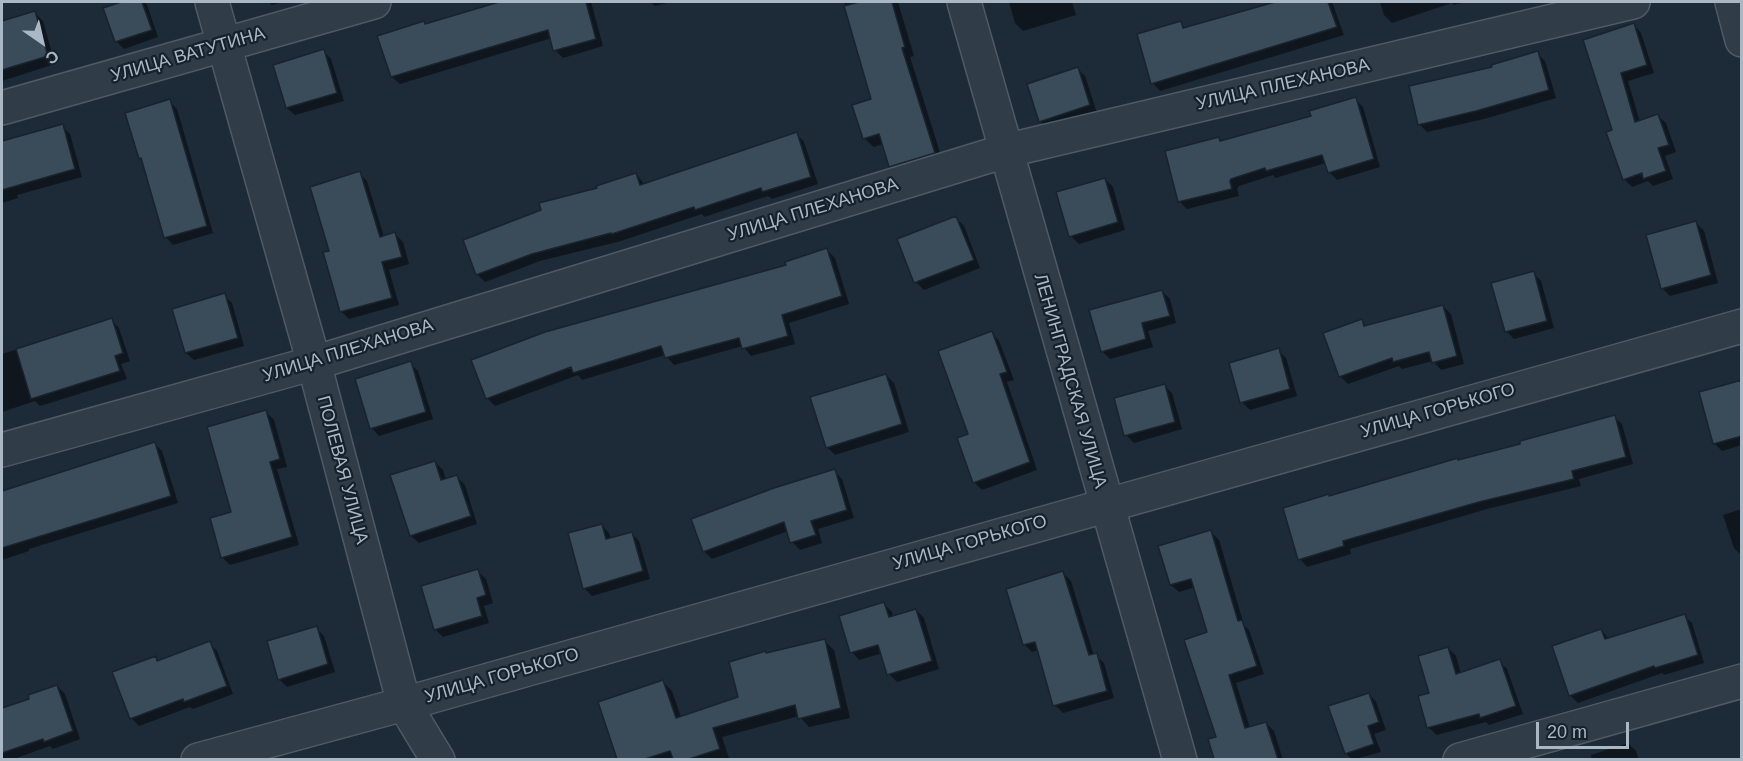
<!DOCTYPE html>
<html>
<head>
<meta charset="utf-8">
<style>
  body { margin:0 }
  #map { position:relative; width:1743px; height:761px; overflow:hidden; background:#1d2a37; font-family:Helvetica,sans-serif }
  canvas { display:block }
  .frame { position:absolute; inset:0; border:3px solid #aab7c5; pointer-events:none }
  .north { position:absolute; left:12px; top:12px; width:60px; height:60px; -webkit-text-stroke:4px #16212c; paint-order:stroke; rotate:146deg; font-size:16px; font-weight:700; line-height:24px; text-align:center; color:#aab7c5 }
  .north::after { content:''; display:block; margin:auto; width:21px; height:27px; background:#aab7c5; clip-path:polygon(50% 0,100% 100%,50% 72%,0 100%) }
  .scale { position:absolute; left:1536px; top:722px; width:93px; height:27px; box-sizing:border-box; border:3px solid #aab7c5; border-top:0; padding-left:8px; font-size:18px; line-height:21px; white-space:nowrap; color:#aab7c5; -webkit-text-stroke:4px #16212c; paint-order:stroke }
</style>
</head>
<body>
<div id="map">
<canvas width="1743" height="761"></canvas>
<div class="frame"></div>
<div class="north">С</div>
<div class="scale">20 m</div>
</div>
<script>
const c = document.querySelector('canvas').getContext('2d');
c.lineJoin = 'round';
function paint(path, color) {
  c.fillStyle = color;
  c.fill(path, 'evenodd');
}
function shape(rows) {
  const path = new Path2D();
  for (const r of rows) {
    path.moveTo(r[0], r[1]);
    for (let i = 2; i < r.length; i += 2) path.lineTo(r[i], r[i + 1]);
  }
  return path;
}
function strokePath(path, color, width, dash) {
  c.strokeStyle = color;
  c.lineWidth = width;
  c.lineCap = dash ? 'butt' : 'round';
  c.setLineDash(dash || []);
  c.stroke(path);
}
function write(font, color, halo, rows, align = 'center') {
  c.font = font + ' Helvetica,sans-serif';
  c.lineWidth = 4.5;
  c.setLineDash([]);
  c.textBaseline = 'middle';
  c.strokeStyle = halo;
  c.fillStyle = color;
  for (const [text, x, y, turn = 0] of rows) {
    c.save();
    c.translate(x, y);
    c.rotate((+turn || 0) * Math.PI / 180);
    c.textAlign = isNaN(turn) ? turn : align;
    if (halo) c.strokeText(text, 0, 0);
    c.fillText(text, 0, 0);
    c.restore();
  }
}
paint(shape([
  [126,2,144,2,147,5,158,37,124,49,116,41,105,9],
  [268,2,284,2,272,5],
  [505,2,591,2,603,46,563,58,555,50,552,38,400,84,392,77,424,22,426,25],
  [650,2,671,2,655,6],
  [844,2,898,2,914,56,910,57,943,162,900,176,890,166,883,144,874,147,864,138,873,100],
  [1009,2,1072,2,1076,15,1023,31,1015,23],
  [1281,2,1332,2,1344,35,1160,91,1153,83,1180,23,1186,29],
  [1380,2,1466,2,1454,5,1452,3,1392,23,1384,15],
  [35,13,43,21,55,64,2,81,2,22],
  [1634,25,1641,33,1654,73,1628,81,1640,122,1658,116,1666,123,1676,152,1665,156,1673,179,1653,186,1648,181,1632,187,1624,179,1614,131,1585,41],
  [323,51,331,59,344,101,295,115,287,108],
  [1537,53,1545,61,1556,98,1484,119,1427,132,1419,124,1494,68],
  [1078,69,1085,76,1097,113,1048,129,1040,121],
  [1355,99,1363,107,1380,167,1337,180,1329,172,1326,163,1275,178,1273,175,1239,186,1237,189,1239,196,1187,209,1179,201,1218,139,1222,142,1313,117],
  [169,101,177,109,213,233,173,245,166,237,144,161,140,158],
  [62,126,70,134,82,177,17,195,18,198,2,203,2,144],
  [797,134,804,142,818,184,772,199,768,196,704,217,702,214,621,241,540,261,485,282,477,274,599,189,636,174,645,185],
  [359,173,367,181,384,237,395,234,403,242,409,264,389,270,399,305,349,319,341,311,331,252],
  [1105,179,1113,187,1125,230,1079,244,1071,236],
  [956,218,964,226,980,268,924,290,916,282,899,240],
  [1696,223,1704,231,1718,283,1670,296,1662,288],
  [827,250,835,258,849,304,789,323,795,344,751,356,743,346,674,365,665,355,582,380,578,375,495,406,487,398],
  [1533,273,1541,281,1554,328,1514,339,1506,331],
  [1162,291,1170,299,1176,323,1148,331,1153,347,1110,359,1102,351],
  [224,295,232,303,244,346,194,360,186,353],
  [1443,306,1451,314,1464,364,1441,370,1433,361,1402,369,1399,366,1348,384,1340,376,1361,321,1368,327],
  [111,320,119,328,130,361,121,364,127,379,40,406,35,401,2,412,2,354],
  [992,333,999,341,1014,380,1007,382,1037,470,982,490,974,482,970,435],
  [1278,350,1286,358,1297,396,1250,410,1242,402],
  [410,363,418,371,433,419,379,436,372,428],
  [886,375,894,383,909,432,835,455,827,447],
  [1742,382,1742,445,1722,451,1714,443],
  [1164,385,1172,393,1182,429,1134,443,1126,435],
  [266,412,274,420,287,467,277,469,299,545,230,565,222,557,233,513],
  [1614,417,1622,424,1633,464,1579,479,1581,486,1487,509,1350,549,1351,554,1307,567,1300,559,1330,498,1522,445],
  [154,443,162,451,178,503,29,549,29,551,2,560,2,492],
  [435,462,443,470,446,480,457,477,465,485,477,524,419,543,411,536],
  [834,471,842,479,854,518,818,529,822,543,800,550,792,542,788,531,712,559,704,551],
  [1742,509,1742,556,1734,548,1723,515],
  [602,525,609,533,611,539,631,533,639,541,650,579,592,596,584,588],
  [1211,532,1219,540,1244,625,1249,630,1264,674,1236,683,1250,728,1266,723,1274,731,1283,760,1216,760,1210,740,1217,738,1208,633,1195,587,1179,592,1171,585],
  [478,571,486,579,493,603,484,606,489,623,443,637,435,629],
  [1063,573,1071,581,1094,656,1096,655,1104,663,1114,698,1063,713,1055,705,1039,650,1032,652,1024,644],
  [884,604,892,612,893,617,916,610,924,618,939,669,897,682,889,674,883,653,859,660,852,652],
  [1684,616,1692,623,1704,663,1664,675,1662,673,1578,703,1570,695,1601,630,1609,639],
  [316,628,324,636,335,672,287,687,279,679],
  [824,641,834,650,850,718,809,727,799,716,722,737,729,758,726,760,618,760,600,703,663,682,672,691,681,717,740,698,767,654],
  [209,643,217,651,233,694,193,709,190,707,139,726,131,718,155,657,159,662],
  [1448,648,1456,656,1461,674,1499,661,1507,669,1523,714,1489,725,1486,722,1437,735,1429,728,1420,697,1431,694],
  [57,686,65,694,80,739,53,749,50,746,11,760,2,760,2,709,31,700],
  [1369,694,1376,702,1386,730,1374,734,1381,752,1352,760,1346,753],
  [1628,743,1636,751,1639,760,1592,760,1591,755]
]), '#0007');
const building = shape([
  [121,2,142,2,152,30,115,42,103,8,121,2],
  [499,2,586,2,596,39,553,51,548,30,391,77,377,36,424,21,425,24,499,2],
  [859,2,892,2,905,47,902,48,935,153,889,167,879,134,863,139,852,105,871,99,844,6,859,2],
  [1275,2,1328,2,1337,27,1151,84,1137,34,1181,21,1183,28,1275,2],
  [35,11,48,56,2,70,2,21,35,11],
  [1634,23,1647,65,1621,73,1635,122,1658,114,1669,145,1658,148,1666,171,1643,179,1642,173,1623,180,1606,132,1612,130,1583,40,1634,23],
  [324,49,337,93,286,108,273,65,324,49],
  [1538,51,1549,90,1476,111,1418,125,1409,86,1492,67,1491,65,1538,51],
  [1078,67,1090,105,1039,122,1027,84,1078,67],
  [1356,97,1374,159,1328,173,1322,155,1266,171,1265,168,1231,179,1230,181,1232,189,1178,202,1165,151,1219,137,1220,141,1311,116,1309,111,1356,97],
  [170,99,207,226,164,238,141,158,139,159,125,113,170,99],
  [63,124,75,169,2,190,2,141,63,124],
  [797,132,811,177,762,192,761,188,695,210,694,207,612,234,611,233,532,254,476,275,463,240,541,210,539,203,597,188,596,186,636,173,640,185,797,132],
  [360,171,380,237,395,232,402,257,382,262,392,298,340,312,323,252,329,251,310,187,360,171],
  [1105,178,1118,222,1069,237,1056,192,1105,178],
  [956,216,974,260,914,283,897,239,956,216],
  [1696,221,1711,275,1661,289,1646,235,1696,221],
  [827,248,842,296,782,315,788,336,742,349,739,338,665,358,661,346,573,373,571,367,486,399,471,360,545,332,786,265,785,262,827,248],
  [1534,271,1547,321,1505,332,1491,283,1534,271],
  [1162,290,1170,316,1142,323,1146,339,1101,352,1089,310,1162,290],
  [225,293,238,338,185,353,172,309,225,293],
  [1443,305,1457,356,1432,363,1429,352,1393,362,1392,358,1339,377,1323,333,1362,319,1364,326,1443,305],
  [112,318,123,353,115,356,120,371,31,399,16,349,112,318],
  [992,331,1007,372,1000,374,1030,462,973,483,957,438,968,434,938,351,992,331],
  [1279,348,1290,389,1240,403,1229,363,1279,348],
  [411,361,426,412,370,429,355,379,411,361],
  [886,374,902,424,826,448,810,397,886,374],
  [1742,380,1742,436,1713,444,1699,392,1742,380],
  [1165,384,1175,422,1124,436,1114,398,1165,384],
  [266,410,280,459,270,462,292,537,221,558,210,518,231,512,207,427,266,410],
  [1615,415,1626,457,1572,471,1574,479,1479,502,1343,541,1344,546,1298,560,1283,508,1329,494,1329,496,1458,458,1458,460,1520,444,1520,441,1615,415],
  [155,442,171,496,2,548,2,491,155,442],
  [435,461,441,480,457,475,471,516,410,536,390,475,435,461],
  [835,469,847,510,811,521,816,535,790,543,784,522,703,552,691,519,774,488,835,469],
  [602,524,606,539,632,532,643,571,583,589,568,533,602,524],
  [1211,530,1238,621,1242,620,1257,666,1229,675,1245,728,1266,722,1278,759,1214,759,1208,739,1216,737,1184,640,1207,632,1191,579,1170,585,1158,546,1211,530],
  [478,569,486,595,477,598,482,616,434,630,421,586,478,569],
  [1063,571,1089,655,1097,653,1107,691,1053,706,1035,642,1023,645,1006,589,1063,571],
  [884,602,889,617,916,609,932,661,887,675,878,645,850,653,839,616,884,602],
  [1685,614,1698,655,1655,668,1654,666,1569,696,1552,646,1601,629,1605,639,1685,614],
  [317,626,328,664,278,680,267,641,317,626],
  [825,639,841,708,798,719,795,705,713,728,720,749,689,759,673,759,670,751,645,759,617,759,598,702,663,680,676,718,738,697,729,662,766,651,766,653,825,639],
  [210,641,227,686,184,702,183,699,130,719,112,672,156,656,157,661,210,641],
  [1448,647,1456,674,1500,659,1516,706,1480,718,1479,714,1427,728,1418,696,1429,693,1418,656,1448,647],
  [57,685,73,731,44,742,43,739,2,753,2,708,29,699,28,695,57,685],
  [1369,693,1379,722,1368,726,1374,744,1345,754,1328,706,1369,693]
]);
paint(building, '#3a4b5a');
strokePath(building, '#18232e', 1.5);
const minor = shape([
  [212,2,314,363,404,704,438,760],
  [964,2,1180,760],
  [1732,2,1742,40],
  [2,108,374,2],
  [2,450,314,363,1005,151,1633,2],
  [198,760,404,704,1742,326],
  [1460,760,1742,681]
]);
strokePath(minor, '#4e5a66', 36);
strokePath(minor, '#303c47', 33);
write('18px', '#aab7c5', '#16212c', [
  ["УЛИЦА ВАТУТИНА",188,55,-16],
  ["УЛИЦА ПЛЕХАНОВА",1283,85,-13],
  ["УЛИЦА ПЛЕХАНОВА",813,210,-17],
  ["УЛИЦА ПЛЕХАНОВА",348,351,-17],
  ["ЛЕНИНГРАДСКАЯ УЛИЦА",1070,381,74],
  ["УЛИЦА ГОРЬКОГО",1438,411,-16],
  ["ПОЛЕВАЯ УЛИЦА",342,470,75],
  ["УЛИЦА ГОРЬКОГО",970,543,-16],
  ["УЛИЦА ГОРЬКОГО",502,676,-16]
]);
</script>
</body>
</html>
